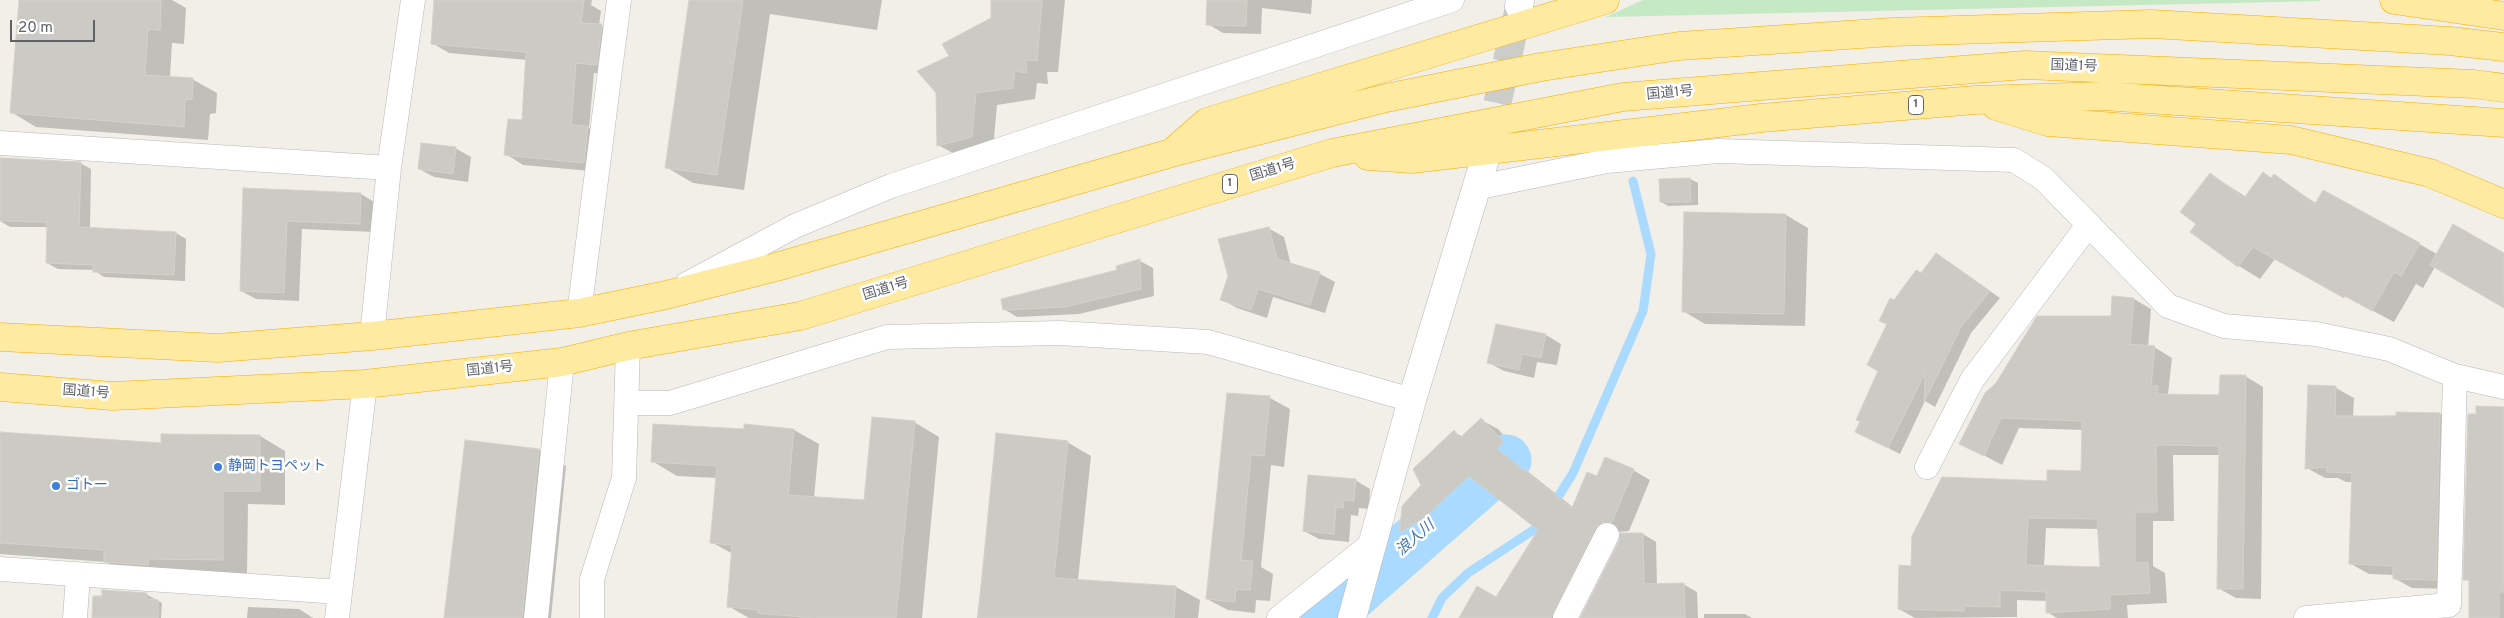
<!DOCTYPE html>
<html>
<head>
<meta charset="utf-8">
<style>
  body { margin:0 }
  #map { position:relative; width:2504px; height:618px; overflow:hidden; background:#f1efe8; font-family:Overpass,sans-serif }
  canvas { display:block }
  .scale { position:absolute; left:10px; top:20px; width:85px; height:22px; box-sizing:border-box; border:2px solid #5f6368; border-top:0; padding-left:6px; font-size:15px; line-height:18px; white-space:nowrap; color:#5f6368; -webkit-text-stroke:4px #fff; paint-order:stroke }
</style>
</head>
<body>
<div id="map">
<canvas width="2504" height="618"></canvas>
<div class="scale">20 m</div>
</div>
<script>
const c = document.querySelector('canvas').getContext('2d');
c.lineJoin = 'round';
function paint(path, color) {
  c.fillStyle = color;
  c.fill(path, 'evenodd');
}
function shape(rows) {
  const path = new Path2D();
  for (const r of rows) {
    path.moveTo(r[0], r[1]);
    for (let i = 2; i < r.length; i += 2) path.lineTo(r[i], r[i + 1]);
  }
  return path;
}
function strokePath(path, color, width, dash) {
  c.strokeStyle = color;
  c.lineWidth = width;
  c.lineCap = dash ? 'butt' : 'round';
  c.setLineDash(dash || []);
  c.stroke(path);
}
function write(font, color, halo, rows, align = 'center') {
  c.font = font + ' Overpass,"Noto Sans JP",sans-serif';
  c.lineWidth = 5;
  c.setLineDash([]);
  c.textBaseline = 'middle';
  c.strokeStyle = halo;
  c.fillStyle = color;
  for (const [text, x, y, turn = 0] of rows) {
    c.save();
    c.translate(x, y);
    c.rotate((+turn || 0) * Math.PI / 180);
    c.textAlign = isNaN(turn) ? turn : align;
    if (halo) c.strokeText(text, 0, 0);
    c.fillText(text, 0, 0);
    c.restore();
  }
}
paint(shape([
  [1643,0,2318,0,2322,1,1606,17]
]), '#c5e8c5');
paint(shape([
  [21,0,172,0,186,8,184,44,172,43,170,77,192,79,217,93,216,113,210,114,208,140,36,127,11,112],
  [441,0,592,0,591,5,601,11,599,25,619,35,614,75,594,73,589,128,605,138,602,172,523,165,506,154,523,122,527,60,449,53,432,43],
  [690,0,882,0,877,30,770,14,744,190,693,183,666,167],
  [992,0,1065,0,1058,72,1047,72,1048,84,1037,83,1035,99,997,105,993,149,960,157,938,145,950,56,992,19],
  [1208,0,1312,0,1311,14,1262,8,1261,34,1223,33,1208,24],
  [455,148,471,157,468,182,434,177,419,169],
  [80,163,91,169,90,229,176,233,186,239,185,281,104,277,94,270,58,269,47,263,48,227,10,227,0,221],
  [2210,174,2246,197,2275,176,2317,204,2324,191,2437,254,2504,255,2504,306,2435,267,2423,288,2416,284,2394,322,2275,259,2260,279,2239,266,2192,232,2198,224],
  [1690,179,1698,183,1698,205,1668,206,1661,202],
  [244,190,361,194,376,203,375,232,302,229,299,301,256,299,241,291],
  [1786,215,1808,228,1805,326,1705,324,1683,311],
  [1268,228,1284,237,1291,265,1320,274,1335,282,1325,313,1273,297,1267,318,1237,308,1221,299],
  [1937,255,2000,298,1971,333,1935,407,1925,401,1900,454,1857,432,1879,371,1894,302,1921,274],
  [1140,261,1153,268,1154,296,1079,314,1017,317,1004,309,1118,271,1118,267],
  [2134,299,2151,309,2148,347,2154,347,2172,358,2168,394,2172,396,2221,396,2245,376,2263,387,2261,599,2236,598,2218,588,2220,455,2173,455,2174,521,2153,521,2153,566,2165,573,2167,603,2127,605,2128,618,2057,618,2047,612,2047,601,2017,600,2017,617,1915,618,1899,609,1912,567,2049,482,2082,472,2083,430,2019,428,2002,465,1961,443],
  [2046,528,2099,529,2101,568,2044,567],
  [1497,325,1546,335,1561,344,1557,365,1537,362,1534,378,1504,371,1489,363],
  [2336,388,2354,398,2353,417,2440,414,2458,425,2454,589,2412,588,2394,578,2394,575,2369,574,2351,564,2353,482,2346,482,2338,478,2325,478,2307,468],
  [1228,394,1270,398,1290,409,1284,467,1271,465,1261,567,1273,574,1270,601,1256,600,1255,613,1228,610,1207,599],
  [2504,408,2504,618,2470,618,2470,582,2465,579],
  [1481,420,1498,429,1520,453,1513,460,1574,508,1598,478,1633,470,1650,480,1629,531,1617,532,1573,618,1460,618,1497,599,1539,529,1485,486,1440,529,1418,541,1401,531,1422,485,1454,432,1463,437],
  [914,422,939,437,922,618,749,618,728,606,733,554,711,542,717,478,677,476,652,461,745,430,794,430,819,444,814,498,865,502],
  [0,433,162,445,162,436,260,436,285,451,285,505,248,504,247,574,173,572,130,576,106,562,0,554],
  [998,435,1067,442,1091,456,1078,580,1176,587,1200,600,1198,618,977,618],
  [466,442,539,450,566,466,551,618,445,618],
  [1355,480,1370,489,1369,509,1359,508,1358,516,1351,515,1349,542,1319,539,1304,531],
  [1643,534,1656,542,1657,585,1683,584,1697,592,1698,618,1587,618],
  [146,594,162,603,161,618,93,618],
  [248,607,299,609,313,618,247,618],
  [1704,614,1745,614,1752,618,1704,618]
]), '#0003');
strokePath(shape([
  [1553,505,1573,473,1643,311,1651,254,1633,181],
  [1432,618,1442,598,1468,573,1541,525,1543,521]
]), '#aadaff', 9);
strokePath(shape([
  [1326,618,1506,460]
]), '#aadaff', 51);
const building = shape([
  [19,0,161,0,160,30,148,29,145,75,193,78,192,99,185,100,184,127,10,113,19,0],
  [434,0,584,0,581,23,602,24,597,65,576,63,571,125,588,126,584,163,504,155,508,119,522,120,526,52,431,44,434,0],
  [689,0,743,0,717,175,665,168,689,0],
  [991,0,1042,0,1037,61,1026,60,1027,73,1015,71,1013,88,976,93,972,137,937,146,936,93,917,71,949,56,942,44,991,18,991,0],
  [1207,0,1247,0,1246,26,1206,25,1207,0],
  [421,143,456,147,453,174,418,169,421,143],
  [0,158,81,162,79,227,176,232,174,275,93,272,93,265,46,263,47,222,0,221,0,158],
  [2263,172,2271,178,2274,174,2315,204,2323,190,2420,243,2401,276,2394,272,2372,311,2345,296,2344,298,2253,247,2238,267,2190,232,2196,224,2180,212,2210,173,2244,198,2263,172],
  [1690,178,1691,202,1660,202,1659,179,1690,178],
  [243,188,361,193,360,224,287,221,284,293,240,291,243,188],
  [1684,212,1786,214,1784,314,1682,312,1684,212],
  [2453,224,2504,253,2504,308,2430,265,2453,224],
  [1269,227,1277,259,1320,272,1310,305,1258,289,1251,310,1220,300,1228,276,1218,239,1269,227],
  [1936,253,1990,291,1961,327,1924,402,1925,373,1888,448,1855,432,1860,421,1856,420,1878,371,1867,365,1887,324,1879,321,1890,298,1894,300,1916,270,1921,273,1936,253],
  [1140,259,1141,289,1065,307,1003,310,1001,299,1117,270,1116,266,1140,259],
  [2112,296,2134,298,2130,344,2155,346,2151,386,2158,386,2157,394,2219,395,2220,375,2246,375,2243,589,2217,589,2219,446,2156,445,2157,512,2135,512,2135,563,2148,562,2150,593,2110,595,2110,609,2046,613,2046,592,2000,590,2000,607,1964,606,1964,611,1898,609,1899,565,1911,566,1912,536,1942,477,2047,481,2047,470,2081,471,2082,421,2001,418,1984,456,1959,444,1985,393,1996,383,2037,316,2111,316,2112,296],
  [2028,518,2097,519,2100,567,2026,565,2028,518],
  [1496,324,1546,334,1541,358,1522,354,1519,370,1487,363,1496,324],
  [2308,385,2336,386,2335,416,2396,416,2396,412,2440,413,2436,580,2393,579,2393,566,2349,564,2352,473,2327,472,2327,467,2305,469,2308,385],
  [1227,393,1270,396,1264,456,1251,455,1241,560,1253,561,1250,590,1236,589,1235,602,1206,599,1227,393],
  [2476,406,2504,407,2504,592,2499,592,2499,618,2469,618,2469,580,2463,580,2468,414,2476,414,2476,406],
  [872,417,915,421,896,618,812,618,758,613,758,610,727,607,732,545,710,543,717,466,651,462,653,424,744,429,744,424,794,429,788,495,864,500,872,417],
  [1481,418,1504,442,1497,449,1572,508,1587,472,1597,476,1605,457,1634,469,1612,522,1600,523,1595,529,1551,618,1459,618,1477,586,1496,597,1538,530,1469,476,1423,519,1400,532,1402,506,1421,485,1413,469,1454,430,1460,438,1481,418],
  [0,432,161,443,161,434,260,435,260,491,223,491,223,560,149,559,148,565,104,562,104,550,0,543,0,432],
  [996,433,1068,441,1054,578,1176,586,1174,618,978,618,996,433],
  [465,440,539,449,522,618,444,618,465,440],
  [1308,475,1356,479,1354,501,1344,500,1343,508,1336,507,1334,534,1303,531,1308,475],
  [1620,533,1643,533,1644,584,1684,583,1685,618,1580,618,1619,541,1620,533],
  [102,590,147,593,146,599,158,600,158,618,92,618,93,596,102,596,102,590]
]);
paint(building, '#cccac5');
strokePath(building, '#d6d1c6', 1);
strokePath(shape([
  [1488,144,1519,8]
]), '#ccccc8', 28, [28, 14]);
const minor = shape([
  [0,143,389,168],
  [1475,188,1607,161,1718,151,2014,160,2044,179,2168,306,2224,326,2316,334,2389,349,2455,376,2504,387],
  [687,284,795,226,891,186,1452,0],
  [579,313,619,0],
  [372,336,389,168,413,0],
  [628,403,670,403,887,337,1059,333,1208,342,1412,400],
  [1927,467,1972,380,2089,224],
  [0,569,340,592],
  [75,618,78,576],
  [337,618,365,384],
  [536,618,562,362],
  [592,618,592,579,624,478,628,346],
  [1279,618,1373,543],
  [1565,618,1607,535],
  [2306,618,2449,605,2455,376]
]);
const tertiary = shape([
  [1519,6,1520,0],
  [1352,618,1412,400,1485,159]
]);
const trunk = shape([
  [2394,0,2504,16],
  [1996,106,2048,122,2291,140,2430,173,2504,204],
  [1176,149,1207,122,1605,0],
  [1368,156,1412,159,1761,118,1975,100,2103,96,2504,123],
  [0,337,218,348,372,336,579,313,666,295,776,267,1171,153,1386,98,1541,67,1679,46,1892,32,2152,24,2450,41,2504,47],
  [0,387,113,396,365,384,562,362,628,346,800,316,1332,153,1623,97,2025,65,2474,84,2504,88]
]);
strokePath(minor, '#b5b8bc', 25);
strokePath(tertiary, '#b5b8bc', 29);
strokePath(trunk, '#f9ab00', 29);
strokePath(minor, '#fff', 24);
strokePath(tertiary, '#fff', 28);
strokePath(trunk, '#feeaa1', 28);
for (const [x, y, r, color] of [
  [218,467,5,"#3f7fe0"],
  [56,486,5,"#3f7fe0"]
]) {
  const dot = new Path2D();
  dot.arc(x, y, r, 0, 2 * Math.PI);
  c.fillStyle = color;
  c.fill(dot);
  strokePath(dot, '#fff', 2);
}
for (const [x, y, w] of [
  [1916,105,15],
  [1230,184,15]
]) {
  const box = new Path2D();
  box.roundRect(x - w / 2, y - 9.5, w, 19, 4);
  c.fillStyle = '#fff';
  c.fill(box);
  strokePath(box, '#5f6368', 1);
}
write('bold 12px', '#5f6368', null, [
  ["1",1916,105],
  ["1",1230,184]
]);
write('14px', '#5f6368', '#fff', [
  ["国道1号",2074,67,2],
  ["国道1号",1670,94,-5],
  ["国道1号",1273,171,-17],
  ["国道1号",886,290,-17],
  ["国道1号",490,370,-6],
  ["国道1号",86,393,4]
]);
write('14px', '#366cbe', '#fff', [
  ["静岡トヨペット",228,467],
  ["ゴトー",66,486]
], 'left');
write('italic 15px', '#4174aa', '#fff', [
  ["浪人川",1416,539,-41]
]);
</script>
</body>
</html>
